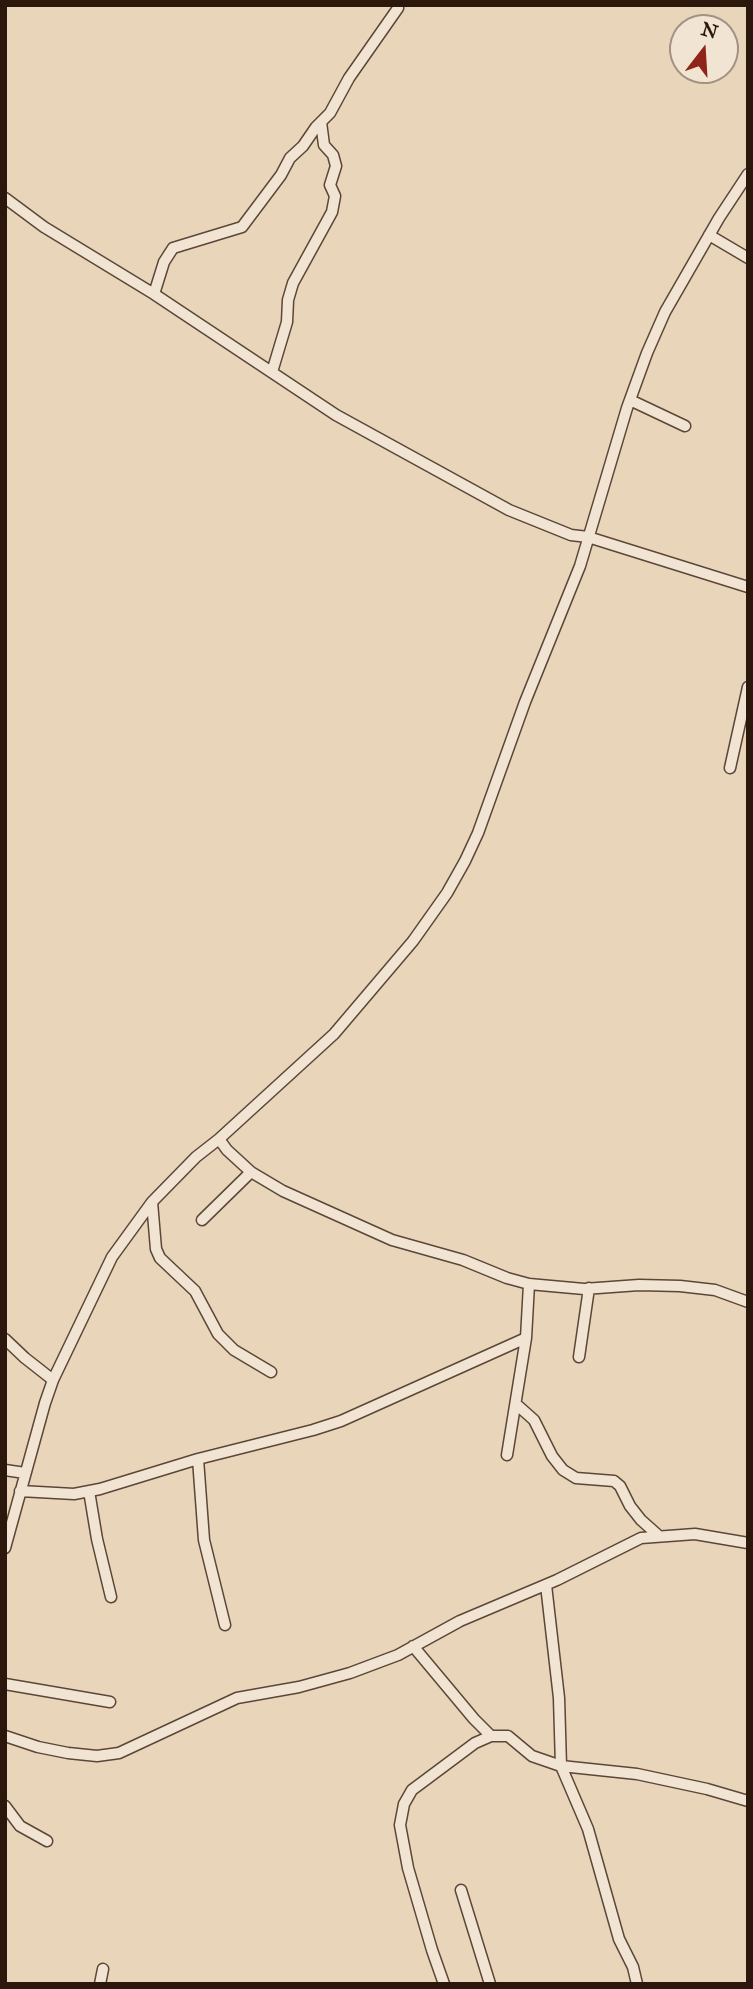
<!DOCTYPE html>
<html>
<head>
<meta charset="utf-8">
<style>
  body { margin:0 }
  #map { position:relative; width:753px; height:1989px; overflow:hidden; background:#e9d5b9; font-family:"IM FELL Great Primer",serif }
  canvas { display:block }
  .frame { position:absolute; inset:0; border:7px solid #2c170d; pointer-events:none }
  .north { position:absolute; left:669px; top:14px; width:70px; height:70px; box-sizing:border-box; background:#f1e4d2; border:2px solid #a29283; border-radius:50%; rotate:17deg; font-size:19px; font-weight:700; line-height:28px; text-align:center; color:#2c170d }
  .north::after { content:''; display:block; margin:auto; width:24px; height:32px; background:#8f2418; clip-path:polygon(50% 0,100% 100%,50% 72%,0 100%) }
</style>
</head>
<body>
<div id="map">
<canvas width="753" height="1989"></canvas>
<div class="frame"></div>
<div class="north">N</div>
</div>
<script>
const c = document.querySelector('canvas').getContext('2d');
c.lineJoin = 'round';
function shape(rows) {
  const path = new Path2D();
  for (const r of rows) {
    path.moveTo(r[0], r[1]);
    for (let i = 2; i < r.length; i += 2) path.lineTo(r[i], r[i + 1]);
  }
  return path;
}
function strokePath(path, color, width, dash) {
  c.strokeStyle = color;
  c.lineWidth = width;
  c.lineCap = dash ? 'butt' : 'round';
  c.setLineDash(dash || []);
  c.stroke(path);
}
const minor = shape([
  [5,198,44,227,154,294,336,415,509,510,571,535,588,537,748,587],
  [709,235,748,258],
  [154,294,164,262,173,248,242,227,281,175,290,158,303,146,316,127,330,113,349,78,398,8],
  [272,372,287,322,288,300,293,283,332,212,335,196,330,185,336,166,333,155,324,145,321,122],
  [630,400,685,426],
  [730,768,748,687],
  [219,1139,227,1150,251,1172,283,1191,392,1240,463,1260,507,1278,529,1284,584,1289,639,1285,680,1286,715,1290,748,1302],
  [152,1202,156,1249,160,1258,195,1291,218,1334,234,1350,271,1372],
  [202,1220,251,1172],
  [5,1339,25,1358,53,1380],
  [579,1357,589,1288],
  [516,1404,534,1420,552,1456,563,1470,576,1478,614,1481,620,1486,630,1506,641,1520,659,1536],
  [507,1455,526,1338,529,1284],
  [198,1459,204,1540,225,1625],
  [5,1470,25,1473],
  [20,1491,74,1494,100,1489,198,1459,313,1430,341,1421,526,1338],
  [89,1491,97,1539,111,1597],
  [5,1548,45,1403,53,1380,112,1257,152,1202,196,1157,219,1139,334,1034,413,941,447,893,465,861,478,833,525,702,580,566,627,408,647,353,665,312,719,218,748,174],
  [546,1585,559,1698,561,1766,588,1829,619,1939,633,1967,637,1984],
  [413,1646,474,1719,491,1736],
  [5,1684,110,1702],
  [5,1736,38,1747,68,1753,97,1756,119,1753,237,1698,299,1687,350,1673,398,1655,460,1621,557,1580,641,1538,695,1534,748,1543],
  [5,1806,20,1826,47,1841],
  [461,1890,490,1984],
  [100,1984,103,1969],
  [444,1984,432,1950,408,1868,400,1825,404,1804,412,1790,475,1743,491,1736,508,1736,532,1756,561,1766,637,1774,707,1789,748,1801]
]);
strokePath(minor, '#5b4638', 13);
strokePath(minor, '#f1e4d2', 10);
</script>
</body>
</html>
